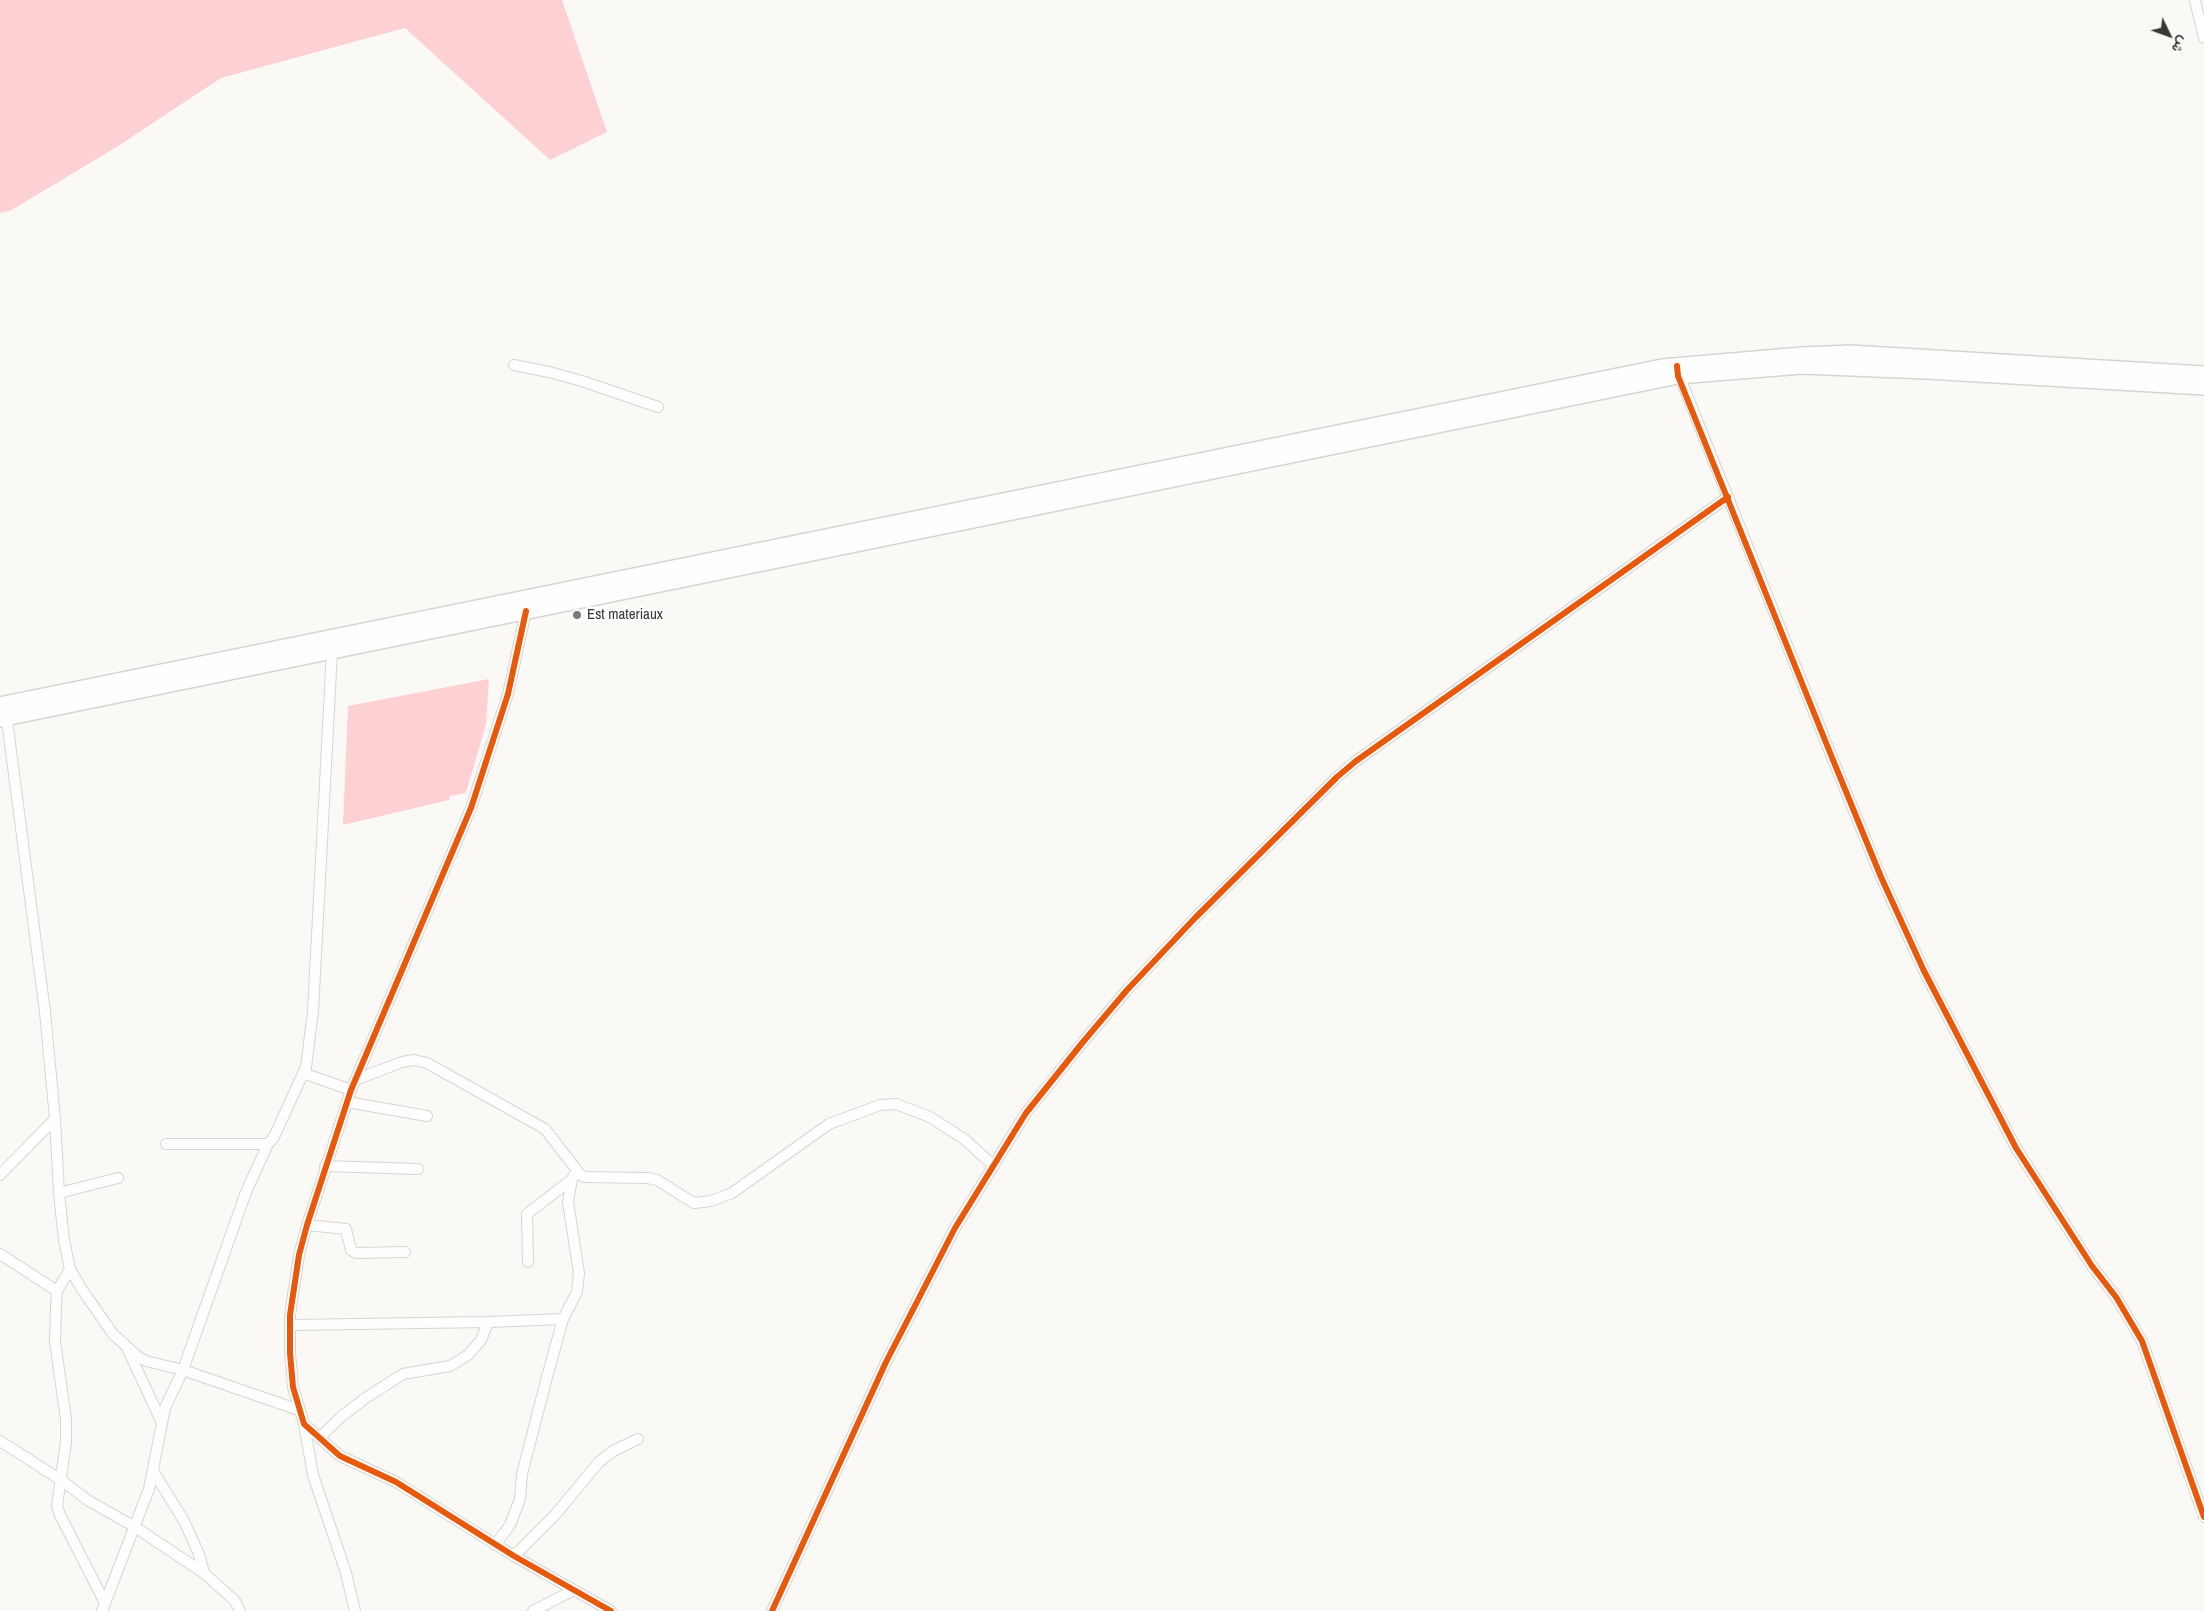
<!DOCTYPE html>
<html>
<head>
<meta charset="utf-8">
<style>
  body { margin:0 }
  #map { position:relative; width:2204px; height:1611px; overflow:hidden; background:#fbf9f6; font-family:"Archivo Narrow",Vazirmatn,sans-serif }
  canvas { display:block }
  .north { position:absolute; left:2144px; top:10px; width:50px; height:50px; -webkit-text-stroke:4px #fff; paint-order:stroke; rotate:132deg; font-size:14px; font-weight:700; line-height:20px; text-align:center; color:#393735 }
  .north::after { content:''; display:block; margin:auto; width:18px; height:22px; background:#393735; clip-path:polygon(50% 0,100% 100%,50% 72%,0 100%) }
</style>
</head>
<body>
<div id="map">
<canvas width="2204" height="1611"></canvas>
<div class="north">ش</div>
</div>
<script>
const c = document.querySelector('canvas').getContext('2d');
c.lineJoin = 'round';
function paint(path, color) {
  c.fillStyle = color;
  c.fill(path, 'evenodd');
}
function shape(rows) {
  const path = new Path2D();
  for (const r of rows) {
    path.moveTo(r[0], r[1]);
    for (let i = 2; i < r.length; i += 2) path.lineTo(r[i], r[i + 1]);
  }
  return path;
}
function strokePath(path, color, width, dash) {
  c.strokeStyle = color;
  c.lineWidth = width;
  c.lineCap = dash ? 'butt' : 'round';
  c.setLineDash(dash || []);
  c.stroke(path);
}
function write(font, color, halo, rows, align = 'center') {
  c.font = font + ' "Archivo Narrow",sans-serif';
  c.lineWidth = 5;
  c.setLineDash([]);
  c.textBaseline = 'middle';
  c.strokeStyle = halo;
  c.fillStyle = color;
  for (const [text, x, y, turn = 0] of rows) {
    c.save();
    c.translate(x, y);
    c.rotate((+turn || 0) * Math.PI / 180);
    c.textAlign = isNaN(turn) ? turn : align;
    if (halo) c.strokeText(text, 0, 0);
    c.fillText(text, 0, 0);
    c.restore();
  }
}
paint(shape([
  [0,0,562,0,607,132,550,160,405,28,221,78,115,148,10,211,0,213],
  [489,679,486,724,466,793,450,796,449,800,343,825,348,706]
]), '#fdd1d3');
const minor = shape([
  [2195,0,2204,38],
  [514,365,549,372,582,381,658,407],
  [1677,370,1833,760,1881,877,1924,971,2016,1148,2092,1266,2116,1297,2142,1341,2204,1517],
  [526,611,508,694,471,808,351,1090,307,1225,299,1255,290,1315,290,1353,293,1387,304,1424,340,1456,396,1482,514,1556,611,1611],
  [6,713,45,1012,55,1119,59,1193,64,1240,70,1269,81,1288,113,1334,137,1356,146,1361,183,1370,299,1410],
  [303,1073,351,1090],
  [355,1080,402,1062,414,1060,427,1063,545,1129,580,1174,584,1177,648,1178,657,1180,694,1203,711,1201,732,1193,829,1124,880,1105,896,1104,930,1117,964,1139,994,1166],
  [347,1102,427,1116],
  [166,1144,268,1144],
  [325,1166,418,1169],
  [0,1175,55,1119],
  [59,1193,118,1178],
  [307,1225,346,1229,351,1250,356,1253,405,1252],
  [0,1254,57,1291],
  [528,1262,527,1214,571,1180],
  [70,1269,57,1291,56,1306,55,1342,66,1419,66,1442,57,1506,60,1515,105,1603],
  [291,1325,488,1322],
  [128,1350,162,1423],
  [304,1424,313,1475,346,1573,355,1611],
  [319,1438,342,1416,367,1397,403,1374,450,1366,468,1355,481,1340,488,1322,563,1319],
  [0,1441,61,1480,89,1501,135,1527,204,1573,235,1601,240,1611],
  [153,1471,184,1521,199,1554,204,1573],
  [495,1545,510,1525,520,1499,522,1474,547,1377,563,1319,577,1292,579,1273,568,1202,572,1179,577,1171],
  [514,1556,555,1515,599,1462,613,1451,638,1439],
  [102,1611,149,1489,165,1408,183,1370,246,1192,268,1144,274,1137,306,1067,313,1011,332,651],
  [533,1611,572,1591],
  [772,1611,886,1362,955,1228,1026,1113,1083,1042,1127,990,1195,918,1337,777,1356,761,1728,497]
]);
const highway = shape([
  [0,705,1662,367,1802,355,1850,353,2204,374],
  [0,719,1678,376,1802,366,1926,371,2204,387]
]);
strokePath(minor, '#d7d5d3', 12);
strokePath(highway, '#d7d5d3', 18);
strokePath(minor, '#fefefe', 10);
strokePath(highway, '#fefefe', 15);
strokePath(shape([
  [1677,366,1678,376,1833,760,1881,877,1924,971,2016,1148,2092,1266,2116,1297,2142,1341,2204,1517],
  [526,611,508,694,471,808,351,1090,307,1225,299,1255,290,1315,290,1353,293,1387,304,1424,340,1456,396,1482,514,1556,611,1611],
  [772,1611,886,1362,955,1228,1026,1113,1083,1042,1127,990,1195,918,1337,777,1356,761,1728,497]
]), '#e8590c', 6);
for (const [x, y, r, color] of [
  [577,615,5,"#7d7b79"]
]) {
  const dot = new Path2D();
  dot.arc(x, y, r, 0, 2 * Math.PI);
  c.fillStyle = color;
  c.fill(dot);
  strokePath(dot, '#fff', 2);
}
write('15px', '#393735', '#fff', [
  ["Est materiaux",587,615]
], 'left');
</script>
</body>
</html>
